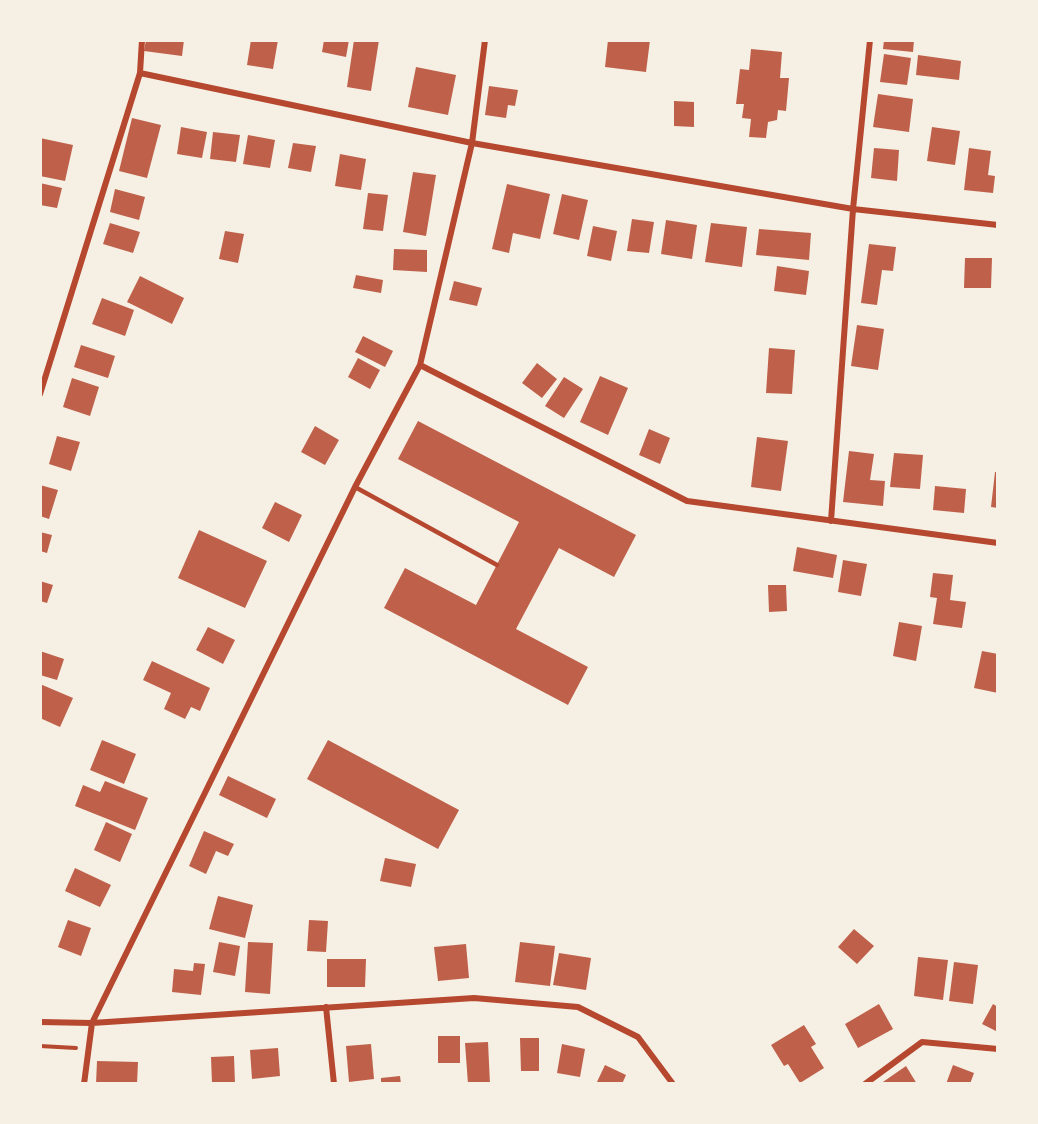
<!DOCTYPE html>
<html>
<head>
<meta charset="utf-8">
<style>
  body { margin:0 }
  #map { position:relative; width:1038px; height:1124px; overflow:hidden; background:#f6efe4; font-family:"Open Sans",sans-serif }
  canvas { display:block }
  .frame { position:absolute; inset:0; border:42px solid #f6efe4; pointer-events:none }
</style>
</head>
<body>
<div id="map">
<canvas width="1038" height="1124"></canvas>
<div class="frame"></div>
</div>
<script>
const c = document.querySelector('canvas').getContext('2d');
c.lineJoin = 'round';
function paint(path, color) {
  c.fillStyle = color;
  c.fill(path, 'evenodd');
}
function shape(rows) {
  const path = new Path2D();
  for (const r of rows) {
    path.moveTo(r[0], r[1]);
    for (let i = 2; i < r.length; i += 2) path.lineTo(r[i], r[i + 1]);
  }
  return path;
}
function strokePath(path, color, width, dash) {
  c.strokeStyle = color;
  c.lineWidth = width;
  c.lineCap = dash ? 'butt' : 'round';
  c.setLineDash(dash || []);
  c.stroke(path);
}
paint(shape([
  [146,40,184,40,182,56,144,51],
  [251,40,278,40,273,69,247,65],
  [324,40,349,40,346,57,322,52],
  [354,40,379,40,371,91,347,87],
  [608,40,650,40,646,72,605,67],
  [884,40,914,40,913,52,883,49],
  [751,49,782,52,780,78,789,78,786,111,778,110,777,120,768,122,766,138,749,137,751,119,742,118,744,104,736,104,740,69,749,70],
  [884,54,911,58,907,85,880,82],
  [918,55,961,61,959,80,916,75],
  [416,67,456,75,448,115,408,107],
  [489,86,518,90,515,106,508,105,506,118,485,115],
  [878,94,913,99,909,132,873,127],
  [674,101,694,102,694,127,674,126],
  [132,118,161,125,147,178,119,171],
  [181,127,207,132,202,158,177,154],
  [932,127,960,131,955,165,927,161],
  [213,132,240,135,236,162,210,159],
  [248,135,275,140,270,168,243,164],
  [40,138,73,145,65,181,40,176],
  [293,143,316,146,311,172,288,168],
  [874,148,899,150,897,181,871,178],
  [969,148,991,151,988,175,995,176,993,193,964,190],
  [340,154,366,159,361,190,335,186],
  [413,172,436,175,426,236,403,232],
  [40,183,62,188,57,208,40,205],
  [507,184,550,194,540,239,513,233,509,253,492,249],
  [115,189,145,197,139,220,110,212],
  [368,193,388,195,383,231,363,229],
  [562,194,588,200,579,240,553,234],
  [632,219,654,222,649,253,627,251],
  [666,220,697,225,692,259,661,254],
  [110,223,140,232,133,253,103,244],
  [711,223,747,227,742,267,705,262],
  [593,226,617,231,611,261,587,256],
  [759,229,811,233,809,260,756,255],
  [225,231,244,234,238,263,219,259],
  [869,244,896,247,893,271,882,270,877,305,861,303],
  [394,249,427,250,427,272,393,270],
  [965,258,992,258,991,288,964,288],
  [777,266,809,271,806,295,774,291],
  [356,275,383,280,381,293,353,288],
  [140,276,184,298,172,324,127,302],
  [454,281,482,288,477,306,449,300],
  [102,298,134,310,125,336,92,324],
  [857,325,884,329,878,370,851,366],
  [363,336,393,351,385,367,355,352],
  [81,345,115,356,108,378,74,367],
  [769,348,795,350,792,394,766,393],
  [358,358,380,370,370,389,348,377],
  [537,363,557,379,542,398,522,383],
  [600,376,628,388,608,435,580,422],
  [564,377,583,389,564,418,545,406],
  [72,378,99,387,90,416,63,407],
  [418,421,636,535,614,577,559,548,516,629,588,667,568,705,384,608,405,568,476,605,519,522,398,459],
  [315,426,339,440,325,465,301,452],
  [649,429,670,438,660,464,639,455],
  [57,436,80,442,71,471,49,464],
  [757,437,788,441,781,491,751,487],
  [849,451,874,454,870,480,885,481,883,506,843,502],
  [894,453,923,455,920,489,890,487],
  [995,472,998,472,998,508,991,507],
  [40,485,58,490,49,519,40,516],
  [935,486,966,489,964,513,933,510],
  [275,502,302,515,289,542,262,528],
  [199,530,267,561,245,608,178,578],
  [40,532,52,535,47,553,40,551],
  [797,547,837,555,833,578,793,571],
  [843,560,867,564,861,596,838,592],
  [933,573,953,575,950,600,966,602,962,628,933,624,937,598,930,597],
  [40,581,53,585,47,603,40,601],
  [768,585,786,585,787,611,769,612],
  [899,622,922,626,916,661,893,656],
  [208,627,235,640,223,664,196,650],
  [40,651,64,659,57,680,40,675],
  [982,651,998,654,998,693,974,688],
  [152,661,210,688,200,711,191,707,185,719,164,709,171,693,143,680],
  [40,684,73,698,60,727,40,718],
  [102,740,136,754,124,784,90,770],
  [328,740,459,810,438,849,307,779],
  [228,776,276,799,267,818,219,795],
  [105,781,148,798,135,830,75,806,83,785,100,792],
  [106,822,132,834,120,862,94,850],
  [204,831,234,844,228,856,216,851,206,874,189,866],
  [385,858,416,864,411,887,380,881],
  [75,868,111,885,100,907,65,891],
  [218,896,253,905,245,938,209,929],
  [68,920,91,928,81,956,58,947],
  [309,920,328,921,326,952,307,951],
  [854,929,874,946,857,964,838,947],
  [219,942,240,946,235,976,213,972],
  [248,942,273,943,270,994,245,992],
  [520,942,555,946,550,986,515,982],
  [466,944,469,978,438,981,434,947],
  [559,953,591,958,586,990,553,985],
  [918,957,948,960,943,1000,914,996],
  [327,959,366,959,365,987,327,987],
  [954,962,978,965,973,1004,949,1001],
  [194,963,205,964,201,995,172,992,174,969,193,971],
  [879,1004,893,1029,858,1048,845,1024],
  [993,1004,998,1007,998,1032,982,1024],
  [804,1025,816,1044,811,1047,824,1068,800,1083,788,1064,784,1066,771,1045],
  [438,1036,460,1036,460,1063,438,1063],
  [520,1038,539,1038,539,1071,521,1071],
  [488,1042,490,1084,468,1084,465,1043],
  [371,1044,374,1079,349,1082,346,1046],
  [562,1044,585,1049,580,1077,557,1073],
  [278,1048,280,1076,252,1079,250,1050],
  [234,1056,235,1084,212,1084,211,1057],
  [97,1061,138,1062,137,1084,96,1084],
  [605,1065,626,1075,622,1084,596,1084],
  [953,1065,974,1073,970,1084,946,1084],
  [906,1066,917,1084,880,1084],
  [400,1076,401,1084,381,1084,381,1078]
]), '#bf614a');
strokePath(shape([
  [40,1046,76,1048]
]), '#b5482f', 4);
strokePath(shape([
  [355,487,497,565]
]), '#b5482f', 4.5);
strokePath(shape([
  [140,73,472,143,853,209,998,225],
  [420,365,687,501,998,543],
  [40,394,140,73,142,40],
  [831,521,853,209,870,40],
  [326,1007,334,1084],
  [40,1022,92,1023,474,998,578,1007,638,1037,673,1084],
  [84,1084,92,1023,355,487,420,365,472,143,485,40],
  [865,1084,922,1042,998,1049]
]), '#b5482f', 6);
</script>
</body>
</html>
